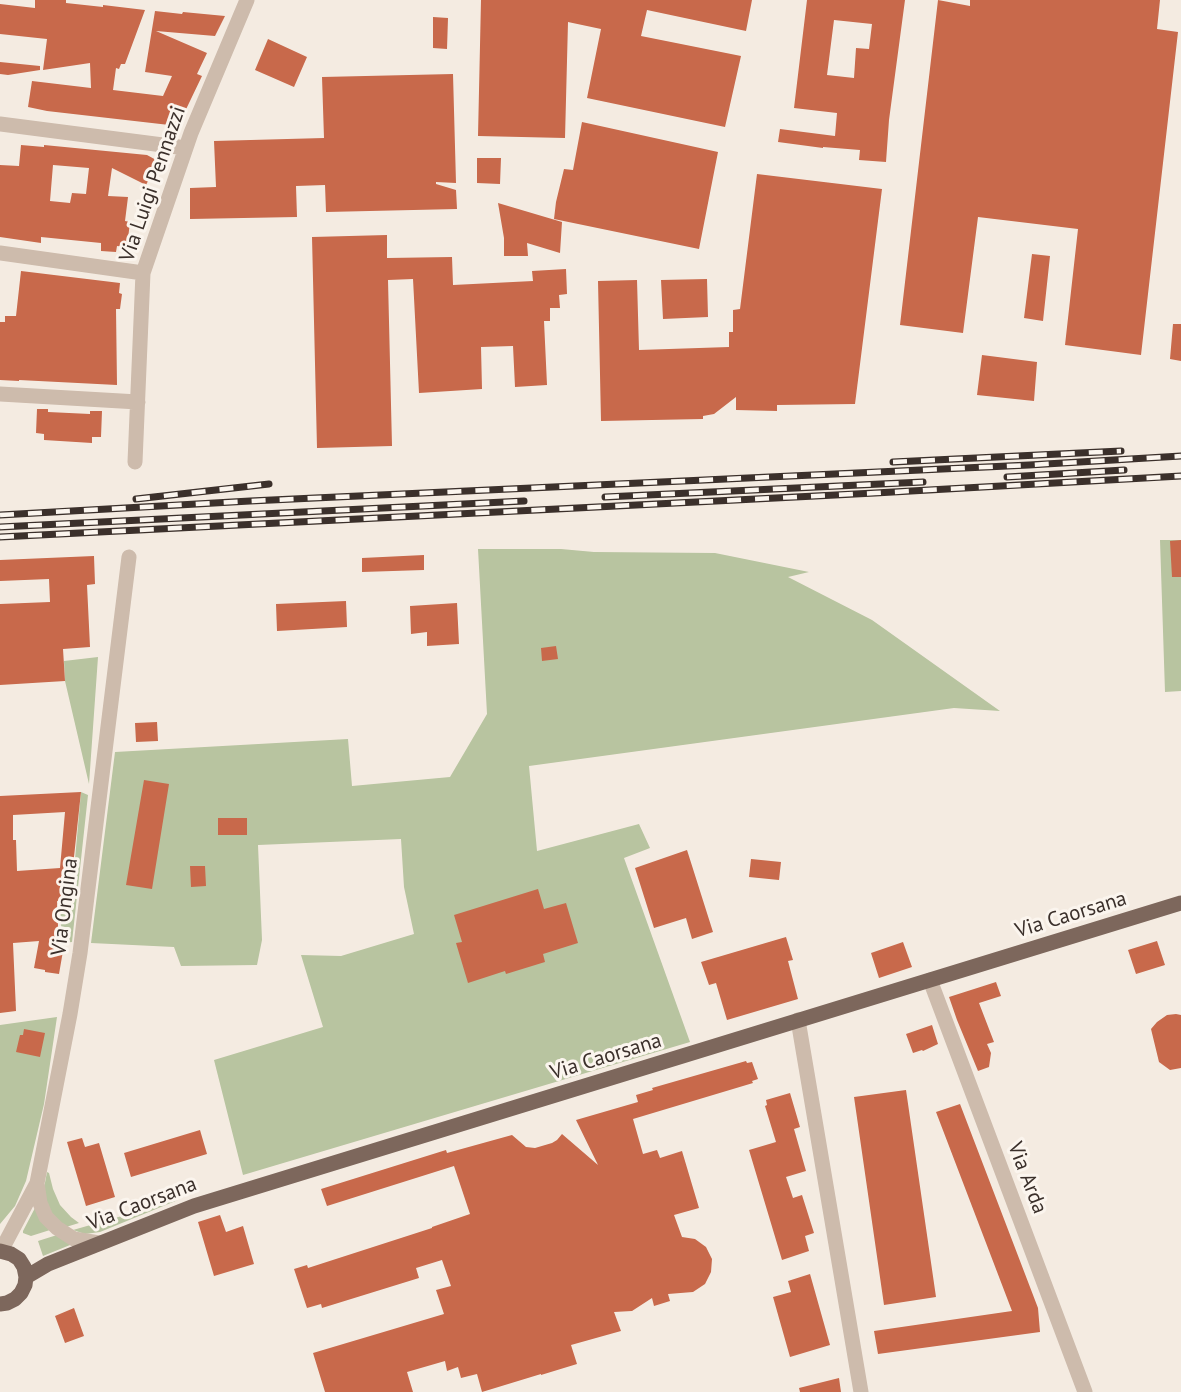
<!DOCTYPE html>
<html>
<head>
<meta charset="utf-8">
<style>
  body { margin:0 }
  canvas { display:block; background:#f4ebe1 }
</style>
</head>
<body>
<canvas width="1181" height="1392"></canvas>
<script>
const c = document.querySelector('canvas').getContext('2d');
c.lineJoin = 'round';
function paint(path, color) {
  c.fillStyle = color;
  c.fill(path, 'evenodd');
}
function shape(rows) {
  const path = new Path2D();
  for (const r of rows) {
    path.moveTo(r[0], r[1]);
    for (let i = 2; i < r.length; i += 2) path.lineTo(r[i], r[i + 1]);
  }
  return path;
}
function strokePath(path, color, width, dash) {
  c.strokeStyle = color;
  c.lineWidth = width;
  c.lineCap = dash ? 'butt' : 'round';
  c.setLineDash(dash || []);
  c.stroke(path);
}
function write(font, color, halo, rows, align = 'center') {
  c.font = font + ' "PT Sans",sans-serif';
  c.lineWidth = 6;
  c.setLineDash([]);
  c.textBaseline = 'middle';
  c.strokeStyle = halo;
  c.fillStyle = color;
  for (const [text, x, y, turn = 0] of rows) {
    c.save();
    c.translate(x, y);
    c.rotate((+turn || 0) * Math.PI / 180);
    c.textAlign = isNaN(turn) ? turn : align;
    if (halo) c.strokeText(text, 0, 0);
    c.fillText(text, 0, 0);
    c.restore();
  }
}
paint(shape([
  [1160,540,1181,540,1181,691,1165,692],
  [478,549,561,549,594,552,715,553,809,572,788,577,872,620,1000,711,954,708,529,766,537,851,639,824,650,848,624,858,690,1042,243,1175,214,1060,323,1027,301,955,341,956,414,934,404,887,401,839,258,845,262,940,257,965,181,966,174,947,91,943,115,752,348,739,352,786,450,777,487,714],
  [98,657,89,784,65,681,64,661],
  [81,792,88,795,72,942,62,943,60,903,71,904],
  [57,1017,44,1104,26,1181,15,1206,0,1224,0,1025],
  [47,1172,49,1173,53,1189,60,1205,71,1217,79,1223,66,1227,54,1217,46,1203,44,1188],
  [178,1200,100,1232,85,1234,73,1230],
  [36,1206,50,1230,31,1236,23,1233,23,1231],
  [57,1235,75,1243,43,1256,38,1241]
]), '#b8c4a0');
paint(shape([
  [35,0,66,0,66,3,103,7,103,5,145,10,125,64,121,64,119,69,116,68,113,90,163,96,172,76,145,72,155,11,182,14,183,12,225,16,215,36,156,31,207,53,197,74,202,76,178,126,47,111,28,107,32,81,91,88,90,63,43,70,47,39,0,34,0,4,35,8],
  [481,0,752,0,746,31,647,10,641,36,741,56,725,127,587,98,601,29,568,22,565,138,478,136],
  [807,0,905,0,889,120,886,162,859,160,860,150,823,147,823,148,778,142,780,129,835,136,837,113,794,108],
  [834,20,872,24,869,49,856,48,854,78,827,75],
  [938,0,970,6,970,0,1160,0,1157,29,1178,32,1141,355,1065,345,1078,229,978,217,963,333,900,325],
  [433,17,448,18,447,49,433,48],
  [268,39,307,57,294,87,255,70],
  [0,62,40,66,40,70,8,75,0,74],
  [453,74,456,183,436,182,436,184,456,190,457,209,326,212,325,185,296,186,297,217,190,219,190,188,216,187,214,141,324,138,322,77],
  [582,122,718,152,699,249,554,219,556,202,564,169,573,170],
  [21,145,44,147,44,145,147,155,158,161,146,185,112,168,108,196,128,197,125,221,130,222,127,247,117,246,116,252,101,251,101,243,41,237,41,243,0,237,0,165,19,166],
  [53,165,89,168,86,194,72,193,70,203,50,201],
  [477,158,501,158,500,184,477,183],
  [757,174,882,189,855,404,777,405,777,411,736,410,736,397,714,414,703,416,703,419,601,421,598,281,637,280,639,350,729,347,729,332,733,332,733,310,740,309],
  [498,203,562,222,560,253,527,243,528,256,504,256,504,238],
  [387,235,387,258,452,257,453,285,533,281,532,271,566,269,567,294,559,295,560,308,550,308,550,321,544,321,547,385,515,387,513,346,481,347,482,389,419,393,413,279,388,280,392,446,317,448,312,237],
  [1032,254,1050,256,1043,321,1024,318],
  [21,271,120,283,119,293,122,294,120,309,116,309,117,385,19,380,19,381,0,380,0,322,5,322,5,316,16,316],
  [707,279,708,317,663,319,661,280],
  [1173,324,1181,324,1181,361,1170,359],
  [982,355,1037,362,1034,401,977,395],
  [37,409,48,409,48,412,90,414,90,411,102,411,101,437,92,437,92,443,44,440,44,434,36,433],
  [1181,540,1181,577,1172,577,1170,541],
  [424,555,424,570,362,572,362,558],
  [94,556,95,584,87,585,90,647,63,649,65,681,0,685,0,604,50,602,49,579,0,581,0,560],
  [346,601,347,627,277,631,276,604],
  [457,603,459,644,427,646,427,632,411,634,410,606],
  [556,646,558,659,542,661,541,648],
  [157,722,158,741,136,742,135,723],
  [144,780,169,784,152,889,126,885],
  [81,792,69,903,57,901,59,950,63,951,59,974,45,972,45,970,34,968,39,941,13,943,16,1011,0,1013,0,796],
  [65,812,60,868,17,871,16,840,13,840,13,815],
  [218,818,247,818,247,835,218,835],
  [687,850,713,932,692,939,686,918,654,928,635,868],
  [751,859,781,862,779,880,749,877],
  [190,866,205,866,206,886,191,887],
  [538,889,544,909,566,903,578,943,543,954,545,962,506,974,505,971,468,983,456,943,462,942,454,915],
  [786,937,793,960,788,961,798,999,727,1020,716,983,709,985,701,962],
  [1157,941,1165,965,1136,974,1128,950],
  [903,942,912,967,879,978,871,953],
  [996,982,1001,996,979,1003,994,1042,987,1044,991,1053,989,1067,978,1071,957,1020,949,997],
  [1176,1014,1181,1015,1181,1068,1170,1070,1159,1062,1151,1029,1157,1022,1167,1015],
  [932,1025,938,1044,923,1051,922,1050,913,1053,906,1034],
  [24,1029,45,1033,40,1057,16,1052,20,1035,23,1035],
  [746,1061,747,1063,752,1062,758,1079,752,1081,753,1083,633,1119,643,1154,657,1150,660,1158,682,1151,699,1208,674,1215,682,1237,695,1239,706,1247,712,1259,711,1272,705,1284,693,1292,668,1294,670,1301,654,1306,652,1298,632,1311,614,1312,621,1331,571,1345,577,1364,541,1375,541,1374,482,1392,477,1374,461,1378,458,1367,447,1371,445,1361,407,1372,413,1392,325,1392,313,1353,444,1314,436,1290,451,1286,442,1260,416,1268,419,1278,322,1308,321,1304,307,1308,294,1269,307,1265,308,1268,432,1228,432,1227,470,1214,454,1166,327,1206,321,1189,446,1150,447,1153,512,1135,526,1147,535,1148,552,1143,557,1140,562,1134,598,1165,576,1120,638,1102,636,1095,653,1090,652,1088],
  [906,1090,936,1297,884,1305,854,1097],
  [790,1093,800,1127,794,1129,806,1171,786,1177,793,1198,802,1195,814,1233,805,1236,809,1251,782,1260,749,1150,776,1142,765,1106,767,1105,766,1100],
  [960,1104,1038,1308,1040,1332,878,1354,874,1331,1012,1311,936,1112],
  [200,1130,207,1154,131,1177,124,1153],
  [82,1138,85,1147,99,1143,115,1197,86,1206,67,1142],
  [220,1215,226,1232,243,1226,254,1264,214,1276,198,1222],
  [810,1274,830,1345,790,1357,773,1297,791,1292,788,1281],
  [74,1308,84,1336,65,1343,55,1316],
  [839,1378,841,1392,800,1392,799,1388]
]), '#c8694b');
strokePath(shape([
  [0,124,186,148],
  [0,253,143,273],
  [0,394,138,402],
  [135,462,143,273,191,133,247,0],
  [930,980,1085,1392],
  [798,1020,861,1392],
  [37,1183,40,1203,46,1217,57,1228,74,1239,99,1243],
  [1,1251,37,1183,70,1014,80,953,129,557]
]), '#cdbbac', 15);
strokePath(shape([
  [0,1251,11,1254,19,1259,24,1267,26,1277,25,1285,21,1293,15,1299,7,1303,0,1304],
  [26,1277,48,1264,194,1206,1181,903]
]), '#7d675c', 15);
const rail = shape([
  [893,462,1121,451],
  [1007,477,1124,470],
  [605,497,923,482],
  [136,499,269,484],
  [0,515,250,501,1029,465,1181,456],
  [0,527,524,501],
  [0,537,875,493,1181,476]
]);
strokePath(rail, '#3b302b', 7);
strokePath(rail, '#fbf5ee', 4.5, [14]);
write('21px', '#3b302b', '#fbf5ee', [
  ["Via Luigi Pennazzi",153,184,-71],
  ["Via Ongina",65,907,-83],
  ["Via Caorsana",1071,915,-17],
  ["Via Caorsana",606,1057,-17],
  ["Via Arda",1027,1178,69],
  ["Via Caorsana",142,1204,-21]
]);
</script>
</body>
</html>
